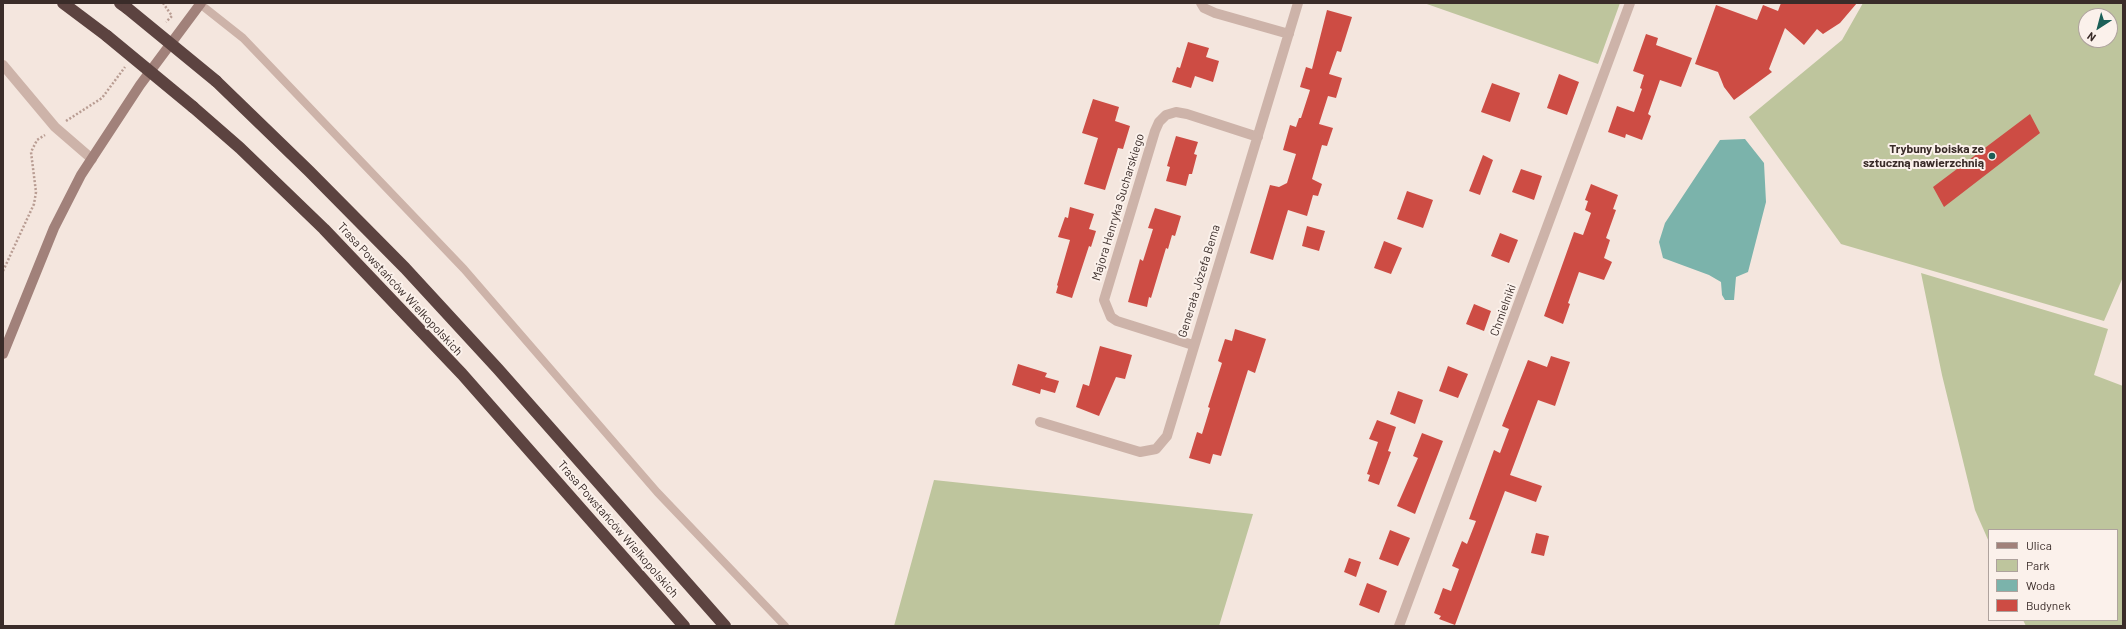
<!DOCTYPE html>
<html>
<head>
<meta charset="utf-8">
<style>
  body { margin:0 }
  #map { position:relative; width:2126px; height:629px; overflow:hidden; background:#f4e6de; font-family:Barlow,sans-serif }
  canvas { display:block }
  .frame { position:absolute; inset:0; border:4px solid #3a2c29; pointer-events:none }
  .legend { position:absolute; left:1988px; top:529px; width:130px; height:92px; box-sizing:border-box; background:#fbf1eb; border:1px solid #aea29d; margin:0; padding:5px 7px; list-style:none; font-size:12px; color:#3a2c29 }
  .legend li { display:flex; align-items:center; gap:8px; height:20px }
  .legend b { width:20px; border:1px solid #aea29d }
  .north { position:absolute; left:2078px; top:8px; width:40px; height:40px; box-sizing:border-box; background:#fbf1eb; border:1px solid #aea29d; border-radius:50%; rotate:216deg; font-size:11px; font-weight:700; line-height:16px; text-align:center; color:#3a2c29 }
  .north::after { content:''; display:block; margin:auto; width:14px; height:18px; background:#1c5f57; clip-path:polygon(50% 0,100% 100%,50% 72%,0 100%) }
</style>
</head>
<body>
<div id="map">
<canvas width="2126" height="629"></canvas>
<div class="frame"></div>
<ul class="legend">
<li><b style="height:5px;background:#a1817a"></b>Ulica</li>
<li><b style="height:11px;background:#bec59d"></b>Park</li>
<li><b style="height:11px;background:#7bb3ab"></b>Woda</li>
<li><b style="height:11px;background:#cd4c44"></b>Budynek</li>
</ul>
<div class="north">N</div>
</div>
<script>
const c = document.querySelector('canvas').getContext('2d');
c.lineJoin = 'round';
function paint(path, color) {
  c.fillStyle = color;
  c.fill(path, 'evenodd');
}
function shape(rows) {
  const path = new Path2D();
  for (const r of rows) {
    path.moveTo(r[0], r[1]);
    for (let i = 2; i < r.length; i += 2) path.lineTo(r[i], r[i + 1]);
  }
  return path;
}
function strokePath(path, color, width, dash) {
  c.strokeStyle = color;
  c.lineWidth = width;
  c.lineCap = dash ? 'butt' : 'round';
  c.setLineDash(dash || []);
  c.stroke(path);
}
function write(font, color, halo, rows, align = 'center') {
  c.font = font + ' Barlow,sans-serif';
  c.lineWidth = 4;
  c.setLineDash([]);
  c.textBaseline = 'middle';
  c.strokeStyle = halo;
  c.fillStyle = color;
  for (const [text, x, y, turn = 0] of rows) {
    c.save();
    c.translate(x, y);
    c.rotate((+turn || 0) * Math.PI / 180);
    c.textAlign = isNaN(turn) ? turn : align;
    if (halo) c.strokeText(text, 0, 0);
    c.fillText(text, 0, 0);
    c.restore();
  }
}
paint(shape([
  [1424,3,1620,3,1598,64],
  [1863,3,2123,3,2123,277,2104,321,1841,244,1749,117,1842,40],
  [2086,16,2110,16,2110,40,2086,40],
  [1921,273,2108,329,2094,375,2123,386,2123,626,2026,626,2023,620,2117,620,2117,530,1989,530,1989,542,1975,510,1942,375],
  [934,480,1253,514,1219,626,894,626]
]), '#bec59d');
paint(shape([
  [1745,139,1764,163,1766,202,1748,272,1736,277,1734,300,1725,300,1722,295,1721,282,1709,275,1663,258,1659,242,1665,223,1720,140]
]), '#7bb3ab');
paint(shape([
  [1781,3,1857,3,1840,23,1823,34,1817,29,1804,45,1785,28,1769,69,1772,72,1734,100,1724,87,1718,72,1695,64,1716,5,1757,20,1763,5,1778,11],
  [1327,10,1352,17,1341,52,1337,51,1329,74,1342,78,1336,98,1328,96,1319,124,1333,128,1327,146,1322,145,1312,179,1322,184,1318,196,1313,195,1307,216,1288,210,1273,260,1250,253,1270,185,1279,187,1287,183,1296,154,1283,150,1290,125,1296,127,1299,118,1301,118,1310,90,1300,87,1306,67,1312,69],
  [1646,34,1658,38,1656,45,1692,58,1681,87,1660,80,1648,114,1651,116,1642,140,1626,134,1625,138,1608,132,1617,106,1634,112,1642,89,1640,88,1644,75,1633,71],
  [1188,42,1209,48,1206,57,1219,61,1213,82,1195,76,1191,88,1172,82,1177,67,1180,68],
  [1559,74,1579,82,1567,115,1547,108],
  [1492,83,1520,93,1510,122,1481,112],
  [1093,99,1119,107,1115,121,1130,126,1123,149,1118,148,1105,190,1084,184,1098,138,1082,133],
  [2030,114,2040,133,1944,207,1933,187],
  [1176,136,1198,142,1194,154,1197,155,1192,174,1189,174,1186,186,1166,181,1170,167,1167,166],
  [1483,155,1493,160,1480,195,1469,191],
  [1521,169,1542,176,1534,200,1512,192],
  [1591,184,1618,195,1613,209,1616,210,1606,238,1610,240,1604,258,1612,262,1604,280,1579,272,1568,303,1570,304,1563,324,1544,316,1574,232,1583,235,1591,213,1585,210,1588,201,1585,200],
  [1407,191,1433,200,1423,228,1397,219],
  [1070,207,1094,214,1089,229,1096,231,1091,247,1089,246,1072,298,1056,293,1058,286,1057,285,1070,240,1058,237,1065,217,1068,218],
  [1155,208,1181,216,1175,236,1172,235,1168,249,1166,248,1151,298,1149,297,1147,307,1128,302,1140,259,1143,261,1153,229,1148,228],
  [1307,226,1325,231,1319,251,1302,246],
  [1500,233,1518,240,1509,263,1491,256],
  [1384,241,1402,248,1391,274,1374,268],
  [1474,304,1491,311,1484,331,1466,324],
  [1235,329,1266,339,1255,373,1248,370,1221,456,1213,454,1210,464,1189,458,1197,432,1202,434,1210,408,1208,407,1222,363,1218,361,1225,339,1232,341],
  [1100,346,1132,355,1125,379,1116,377,1099,416,1076,407,1083,384,1089,386],
  [1551,356,1570,362,1555,406,1538,400,1510,475,1542,486,1536,502,1505,491,1455,625,1439,619,1441,616,1434,613,1443,588,1451,591,1459,569,1452,566,1462,541,1467,544,1476,521,1469,519,1494,450,1500,453,1509,429,1502,426,1528,360,1547,367],
  [1018,364,1047,373,1045,377,1059,381,1055,393,1041,389,1040,394,1012,385],
  [1448,366,1468,374,1458,398,1439,391],
  [1398,391,1423,400,1415,424,1390,414],
  [1377,420,1396,427,1388,451,1391,452,1379,485,1368,481,1370,475,1367,474,1378,442,1369,439],
  [1422,433,1443,441,1415,514,1397,506,1418,458,1413,456],
  [1390,530,1410,538,1398,566,1379,559],
  [1536,533,1549,536,1544,556,1531,553],
  [1349,558,1361,562,1356,577,1344,572],
  [1367,583,1387,591,1379,613,1359,605]
]), '#cd4c44');
strokePath(shape([
  [163,3,172,16,166,22],
  [66,121,102,98,125,67],
  [3,271,34,204,36,192,31,152,37,140,45,135]
]), '#b99d93', 2.5, [2, 2]);
strokePath(shape([
  [200,4,243,38,464,269,657,492,785,626]
]), '#cdb3a9', 8);
strokePath(shape([
  [1201,3,1204,8,1215,13,1289,34],
  [3,65,55,127,92,159],
  [1193,345,1117,321,1111,317,1104,300,1155,131,1159,122,1166,115,1176,112,1187,114,1258,137],
  [1040,422,1140,452,1156,449,1167,436,1298,3],
  [1399,626,1630,3]
]), '#cdb3a9', 10);
strokePath(shape([
  [3,354,54,228,81,175,140,85,201,3]
]), '#a1817a', 10);
strokePath(shape([
  [63,3,107,36],
  [120,3,127,8],
  [216,81,309,171,405,268,498,369,725,626],
  [193,107,240,148,324,229,462,374,684,626]
]), '#5c4340', 12);
strokePath(shape([
  [127,8,216,81],
  [107,36,193,107]
]), '#5c4340', 12);
for (const [x, y, r, color] of [
  [1992,156,4,"#1c5f57"]
]) {
  const dot = new Path2D();
  dot.arc(x, y, r, 0, 2 * Math.PI);
  c.fillStyle = color;
  c.fill(dot);
  strokePath(dot, '#fbf1eb', 1.5);
}
write('bold 12px', '#3a2c29', '#fbf1eb', [
  ["Trybuny boiska ze",1984,149],
  ["sztuczną nawierzchnią",1984,163]
], 'right');
write('12px', '#3a2c29', '#fbf1eb', [
  ["Majora Henryka Sucharskiego",1118,207,-73],
  ["Generała Józefa Bema",1199,281,-73],
  ["Trasa Powstańców Wielkopolskich",400,289,47],
  ["Chmielniki",1503,310,-70],
  ["Trasa Powstańców Wielkopolskich",618,529,49]
]);
</script>
</body>
</html>
